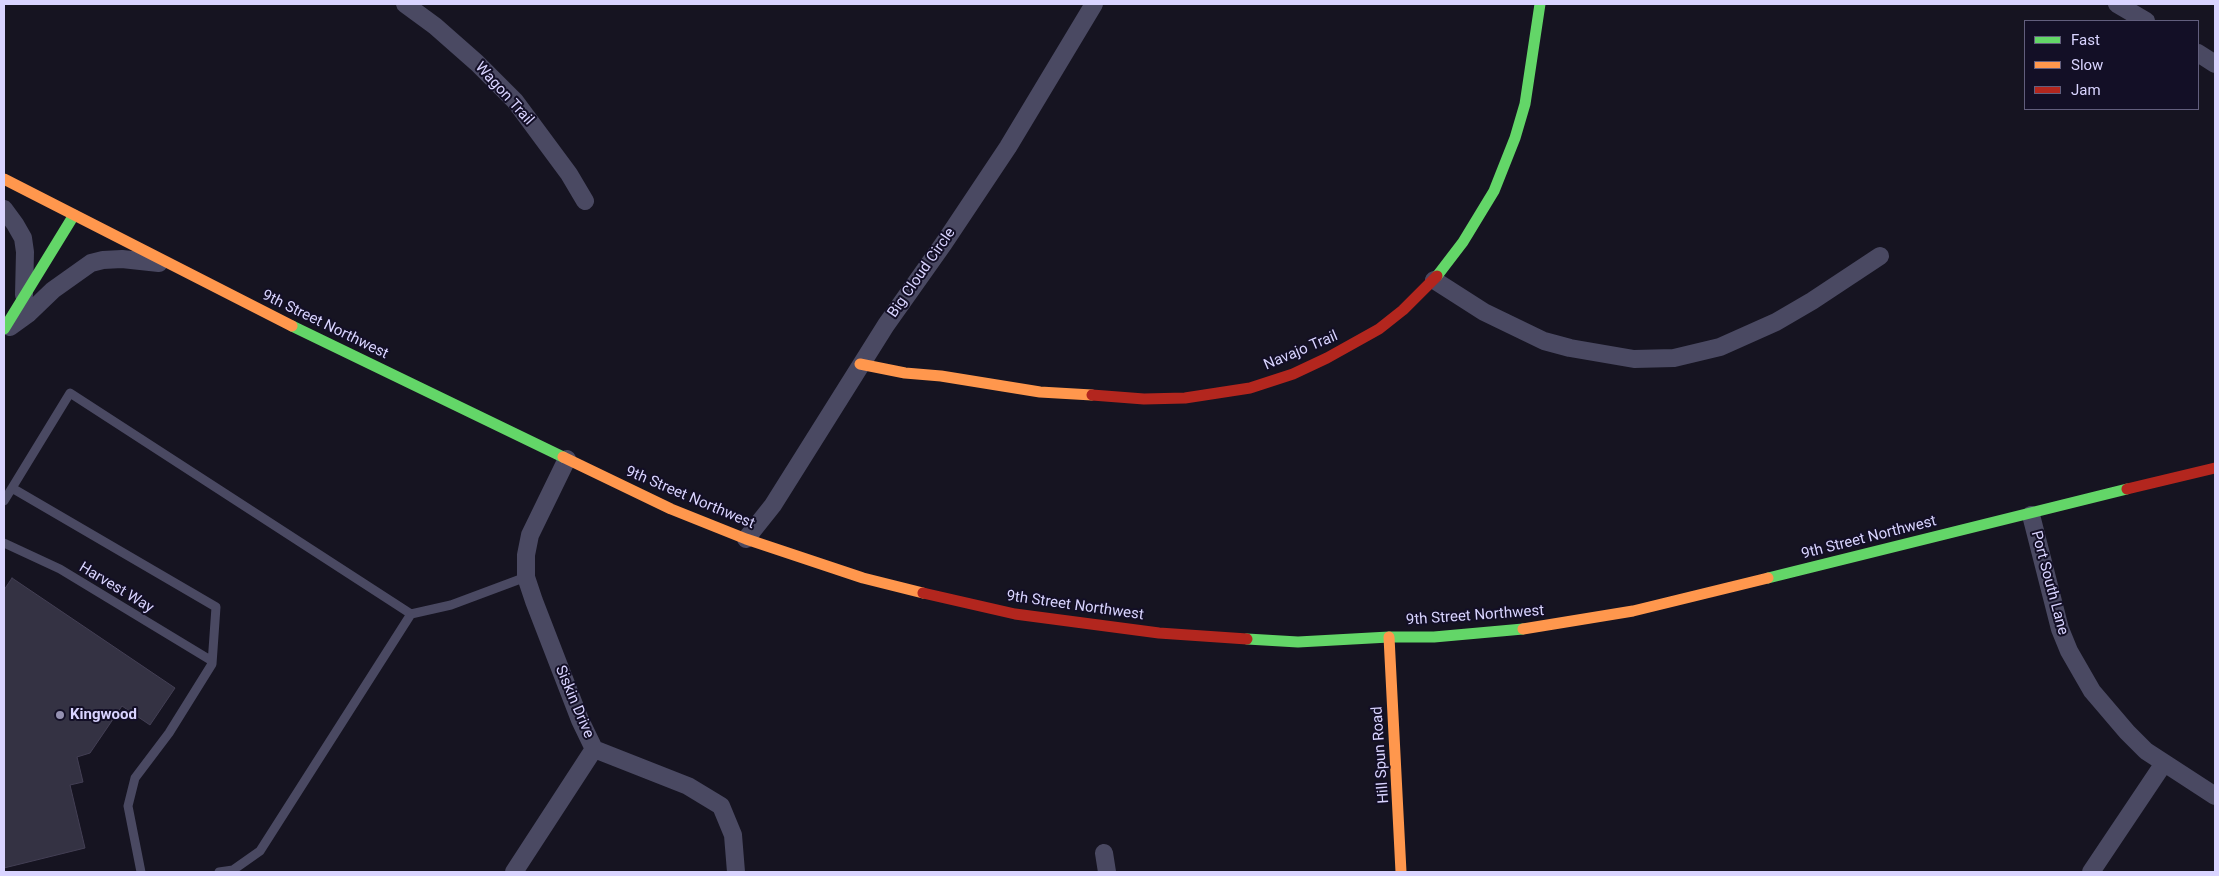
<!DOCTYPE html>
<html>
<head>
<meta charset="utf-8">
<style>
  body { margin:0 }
  #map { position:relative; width:2219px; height:876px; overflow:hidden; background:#161421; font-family:Roboto,sans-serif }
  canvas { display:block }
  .frame { position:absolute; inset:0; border:5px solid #d9d4ff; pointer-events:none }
  .legend { position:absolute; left:2024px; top:20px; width:175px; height:90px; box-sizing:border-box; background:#130f26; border:1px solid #625e7d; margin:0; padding:6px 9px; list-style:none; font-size:15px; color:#d9d4ff }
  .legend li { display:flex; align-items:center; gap:10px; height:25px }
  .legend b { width:25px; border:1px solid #625e7d }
</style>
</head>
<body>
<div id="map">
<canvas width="2219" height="876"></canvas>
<div class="frame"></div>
<ul class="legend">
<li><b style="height:6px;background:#63d668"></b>Fast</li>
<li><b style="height:6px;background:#ff974d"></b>Slow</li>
<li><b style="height:6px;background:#b3261e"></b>Jam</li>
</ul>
</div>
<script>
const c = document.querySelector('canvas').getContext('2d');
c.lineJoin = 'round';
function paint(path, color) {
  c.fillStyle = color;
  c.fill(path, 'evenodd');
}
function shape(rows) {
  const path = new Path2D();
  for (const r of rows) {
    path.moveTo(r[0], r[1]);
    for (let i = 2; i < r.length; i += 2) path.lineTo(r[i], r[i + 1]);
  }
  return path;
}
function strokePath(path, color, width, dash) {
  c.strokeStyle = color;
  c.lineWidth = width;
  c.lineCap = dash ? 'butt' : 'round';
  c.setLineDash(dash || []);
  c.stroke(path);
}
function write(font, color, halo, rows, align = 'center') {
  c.font = font + ' Roboto,sans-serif';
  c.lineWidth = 4;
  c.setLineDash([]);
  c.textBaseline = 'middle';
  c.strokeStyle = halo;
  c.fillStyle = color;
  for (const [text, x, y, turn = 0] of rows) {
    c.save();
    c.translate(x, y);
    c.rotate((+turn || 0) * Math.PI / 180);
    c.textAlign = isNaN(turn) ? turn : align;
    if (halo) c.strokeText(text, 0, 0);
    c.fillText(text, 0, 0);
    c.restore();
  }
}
const building = shape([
  [12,578,175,688,150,725,122,706,90,753,77,757,83,782,70,785,85,848,4,868,4,590,12,578]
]);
paint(building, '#343243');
strokePath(building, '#433f54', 1);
strokePath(shape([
  [12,488,216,607,212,664,169,733,135,778,128,806,141,872],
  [4,501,70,393,411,614,451,605,526,577],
  [4,543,60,569,212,661],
  [219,872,233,870,260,851,411,614]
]), '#4a4962', 9);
strokePath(shape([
  [405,4,435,26,477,63,515,101,569,174,585,201],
  [2117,4,2146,21],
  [2198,53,2215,64],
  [4,209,15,224,23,238,25,252,24,295],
  [1434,280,1484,312,1544,341,1570,348,1634,359,1674,358,1720,347,1776,322,1812,301,1880,256],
  [10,327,28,314,53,290,91,263,103,260,122,259,159,263],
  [567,459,530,535,526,555,526,577,534,601,580,720,594,749,688,786,721,806,733,835,736,872],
  [2031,515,2060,629,2069,651,2092,691,2127,732,2146,751,2215,796],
  [746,539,773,505,886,325,944,243,1008,147,1094,4],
  [1104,853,1107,872],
  [514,872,594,749],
  [2091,872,2164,763]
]), '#4a4962', 18);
strokePath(shape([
  [1437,276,1463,242,1494,191,1515,138,1525,104,1540,4],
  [292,326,563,457],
  [4,329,74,215],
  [1768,578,2127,489],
  [1247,639,1298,642,1389,637,1434,637,1523,629]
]), '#63d668', 11);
strokePath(shape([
  [4,179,292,326],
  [860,364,905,373,941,376,1040,392,1092,395],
  [563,457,671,509,746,539,863,578,923,593],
  [1523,629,1633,611,1768,578],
  [1389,637,1401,872]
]), '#ff974d', 11);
strokePath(shape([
  [1092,395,1144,399,1185,398,1250,388,1293,374,1327,358,1379,329,1403,310,1437,276],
  [2127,489,2215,468],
  [923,593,1015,614,1159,633,1247,639]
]), '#b3261e', 11);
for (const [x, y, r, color] of [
  [60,715,5,"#9591b1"]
]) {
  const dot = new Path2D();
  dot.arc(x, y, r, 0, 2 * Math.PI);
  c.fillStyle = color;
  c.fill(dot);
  strokePath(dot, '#130f26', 2);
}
write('15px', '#d9d4ff', '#130f26', [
  ["Wagon Trail",504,94,48],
  ["Big Cloud Circle",922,273,-55],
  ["9th Street Northwest",325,325,26],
  ["Navajo Trail",1301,351,-23],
  ["9th Street Northwest",690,498,23],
  ["9th Street Northwest",1869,538,-14],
  ["Port South Lane",2049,583,75],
  ["Harvest Way",116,588,31],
  ["9th Street Northwest",1075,606,8],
  ["9th Street Northwest",1475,616,-4],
  ["Siskin Drive",574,702,67],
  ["Hill Spun Road",1381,755,-94]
]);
write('bold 15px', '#d9d4ff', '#130f26', [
  ["Kingwood",70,715]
], 'left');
</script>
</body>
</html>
